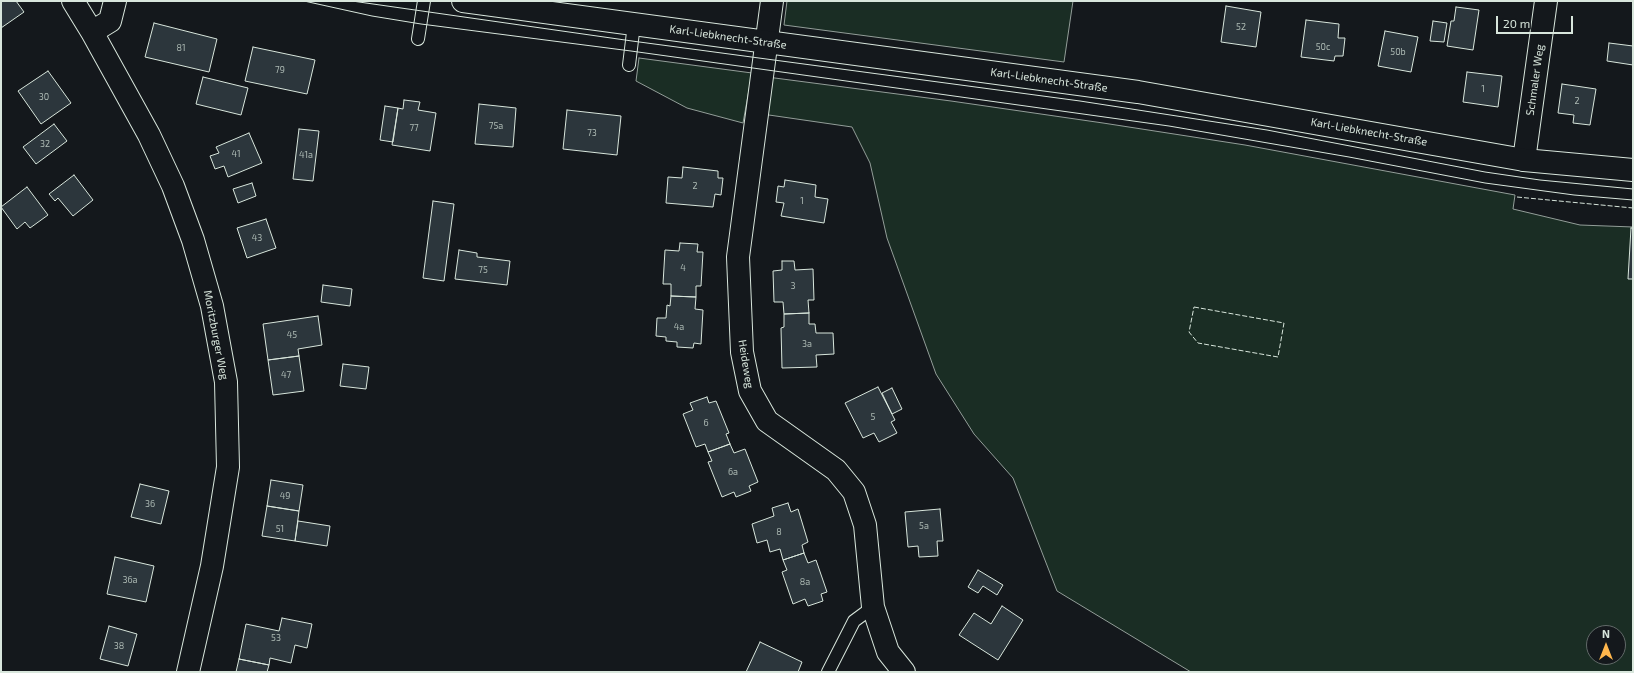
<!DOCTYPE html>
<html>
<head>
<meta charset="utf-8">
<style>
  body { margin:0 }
  #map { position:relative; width:1634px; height:673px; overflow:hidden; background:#14181c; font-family:"Exo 2",sans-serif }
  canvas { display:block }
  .frame { position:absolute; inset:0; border:2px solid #d8e6dc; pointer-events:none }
  .north { position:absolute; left:1586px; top:625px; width:40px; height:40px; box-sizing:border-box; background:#14181c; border:1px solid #626a69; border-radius:50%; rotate:0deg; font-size:11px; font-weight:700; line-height:16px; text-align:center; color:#d8e6dc }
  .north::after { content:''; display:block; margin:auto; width:14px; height:18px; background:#ffb74d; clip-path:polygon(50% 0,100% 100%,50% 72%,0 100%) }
  .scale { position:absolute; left:1496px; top:16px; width:77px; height:18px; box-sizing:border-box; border:2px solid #d8e6dc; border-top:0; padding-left:5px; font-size:12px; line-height:14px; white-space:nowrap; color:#d8e6dc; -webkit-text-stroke:3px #14181c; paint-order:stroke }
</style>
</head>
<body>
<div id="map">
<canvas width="1634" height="673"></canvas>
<div class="frame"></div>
<div class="north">N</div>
<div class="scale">20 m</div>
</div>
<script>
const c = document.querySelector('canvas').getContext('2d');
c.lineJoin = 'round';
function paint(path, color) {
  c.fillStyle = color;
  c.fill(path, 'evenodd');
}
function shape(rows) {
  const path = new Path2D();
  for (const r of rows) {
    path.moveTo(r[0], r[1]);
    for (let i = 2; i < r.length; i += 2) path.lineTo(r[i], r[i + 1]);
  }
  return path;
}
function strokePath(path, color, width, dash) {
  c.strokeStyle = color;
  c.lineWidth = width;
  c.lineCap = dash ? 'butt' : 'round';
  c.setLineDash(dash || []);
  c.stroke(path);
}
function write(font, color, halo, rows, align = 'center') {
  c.font = font + ' "Exo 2",sans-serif';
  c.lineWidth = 3;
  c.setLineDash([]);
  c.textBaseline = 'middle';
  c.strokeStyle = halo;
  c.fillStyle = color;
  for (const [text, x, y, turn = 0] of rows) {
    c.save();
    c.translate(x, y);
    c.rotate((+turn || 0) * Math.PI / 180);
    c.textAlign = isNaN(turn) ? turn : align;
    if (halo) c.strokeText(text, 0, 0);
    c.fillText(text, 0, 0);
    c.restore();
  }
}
const green = shape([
  [787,1,1073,1,1064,62,784,25,787,1],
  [639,58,752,73,743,123,687,108,636,81,639,58],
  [767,77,951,101,1103,123,1245,145,1515,195,1513,209,1580,225,1633,227,1633,672,1191,672,1057,591,1013,478,974,434,936,374,887,238,870,163,852,127,762,114,767,77],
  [1594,633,1618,633,1618,657,1594,657,1594,633]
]);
paint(green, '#1a2d24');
strokePath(green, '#939e99', 1);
const building = shape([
  [1,1,16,1,24,12,1,28,1,1],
  [1226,6,1261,12,1256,47,1221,42,1226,6],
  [1456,7,1479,10,1473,50,1447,46,1451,21,1454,21,1456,7],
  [1306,20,1339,24,1338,38,1345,38,1343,56,1335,56,1334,61,1301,57,1306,20],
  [1433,21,1447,23,1444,42,1430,41,1433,21],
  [154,23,217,39,209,72,145,57,154,23],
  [1385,31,1418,37,1411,72,1378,66,1385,31],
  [1609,43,1633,46,1633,65,1607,61,1609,43],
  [253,47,315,60,307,94,245,81,253,47],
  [48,71,71,103,41,124,18,91,48,71],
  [1467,72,1502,76,1498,107,1463,102,1467,72],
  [203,77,248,88,241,115,196,104,203,77],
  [1562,84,1596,89,1590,125,1573,123,1574,115,1558,113,1562,84],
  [404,100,420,102,418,110,436,113,430,151,392,145,398,108,403,109,404,100],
  [479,104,516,108,513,147,475,144,479,104],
  [385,106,398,108,393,142,380,140,385,106],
  [567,110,621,116,617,155,563,149,567,110],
  [54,124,67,141,36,164,23,147,54,124],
  [299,129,319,131,313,181,293,179,299,129],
  [249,133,262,163,228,177,224,166,215,169,210,156,219,153,216,147,249,133],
  [683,167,718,171,718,178,723,178,721,195,715,194,713,207,666,203,668,177,682,178,683,167],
  [74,175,93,200,73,216,58,198,55,201,49,194,74,175],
  [785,180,816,185,815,197,828,199,824,223,781,216,784,203,776,202,778,186,784,187,785,180],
  [252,183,256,196,238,203,233,189,252,183],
  [27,187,48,215,30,228,25,222,17,229,1,207,27,187],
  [433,201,454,204,444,281,423,278,433,201],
  [266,219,276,248,247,258,237,228,266,219],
  [1631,228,1633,228,1633,279,1628,279,1631,228],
  [680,243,698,244,697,252,703,252,701,286,696,286,696,297,671,296,671,284,663,284,665,250,679,251,680,243],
  [459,250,477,253,477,257,510,261,507,285,455,279,459,250],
  [782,261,794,261,795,270,813,269,814,300,808,300,809,313,784,314,783,302,774,302,773,271,782,270,782,261],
  [323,285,352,289,350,306,321,302,323,285],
  [671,296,696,297,695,309,703,310,701,344,694,343,693,348,677,347,677,342,666,341,666,337,656,336,657,318,666,318,667,305,670,306,671,296],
  [809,313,809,324,815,324,816,333,833,333,834,354,816,355,817,367,782,368,781,328,784,327,784,314,809,313],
  [318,316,322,345,298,349,299,356,268,360,263,324,318,316],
  [299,356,304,391,273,395,268,360,299,356],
  [343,364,369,367,366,389,340,386,343,364],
  [878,387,895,420,891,422,897,433,879,442,874,433,863,438,845,403,878,387],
  [892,388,902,409,892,414,882,393,892,388],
  [707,397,709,403,716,401,729,433,726,434,730,444,708,452,705,444,696,447,683,414,693,410,690,403,707,397],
  [730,444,734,453,745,449,758,482,749,486,751,491,736,497,734,492,722,497,708,462,712,461,708,452,730,444],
  [271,480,303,485,299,511,267,506,271,480],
  [140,484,169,491,161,524,131,517,140,484],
  [788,503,791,512,798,509,808,542,802,545,804,553,783,560,780,549,770,552,767,540,757,543,752,524,774,516,772,508,788,503],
  [267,506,299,511,295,541,262,536,267,506],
  [940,509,943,541,937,541,938,556,919,557,918,546,908,547,905,512,940,509],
  [298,521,330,526,327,546,295,541,298,521],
  [804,553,808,563,816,560,827,592,821,594,823,601,808,606,805,599,793,604,782,572,787,570,783,560,804,553],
  [115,557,154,566,146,602,107,594,115,557],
  [978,570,1003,585,997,595,983,586,978,593,968,587,978,570],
  [1002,606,1023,620,998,660,959,635,974,613,991,624,1002,606],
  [282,618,312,624,307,648,295,645,291,663,270,658,269,665,239,659,246,624,279,631,282,618],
  [109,626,137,634,128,666,100,659,109,626],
  [760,642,802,662,798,672,746,672,760,642],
  [239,659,269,665,267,672,236,672,239,659]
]);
paint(building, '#2c363c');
strokePath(building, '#d8e6dc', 1);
const service = shape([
  [418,39,424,1],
  [629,65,634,24],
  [828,672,854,621,873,607]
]);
const minor = shape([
  [772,1,738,257,742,352,750,391,767,421,836,470,854,492,865,525,873,607,888,652,904,672],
  [1524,160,1546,1]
]);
const tertiary = shape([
  [73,1,92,32,149,135,173,186,193,240,212,306,226,382,228,467,212,566,188,672],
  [463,1,1138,92,1524,160,1633,170],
  [92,32,110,21,115,1]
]);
strokePath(service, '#d8e6dc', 14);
strokePath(minor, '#d8e6dc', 24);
strokePath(tertiary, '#d8e6dc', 24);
strokePath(service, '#14181c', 12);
strokePath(minor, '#14181c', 22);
strokePath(tertiary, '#14181c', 22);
strokePath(shape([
  [304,1,372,16,421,24,631,51,1169,126,1349,157,1485,183,1574,195,1633,200],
  [352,1,632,41,1080,101,1267,130,1485,172,1540,180,1633,189]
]), '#d8e6dc', 1);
strokePath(shape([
  [1517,197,1633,208],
  [1194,307,1284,323,1278,357,1198,343,1189,332,1194,307]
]), '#d8e6dc', 1, [5, 2]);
write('9px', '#adbab4', null, [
  ["52",1241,27],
  ["50c",1323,47],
  ["81",181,48],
  ["50b",1398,52],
  ["79",280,70],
  ["1",1483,89],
  ["30",44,97],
  ["2",1577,101],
  ["75a",496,126],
  ["77",414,128],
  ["73",592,133],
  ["32",45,144],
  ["41",236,154],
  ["41a",306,155],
  ["2",695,186],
  ["1",802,201],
  ["43",257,238],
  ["4",683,268],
  ["75",483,270],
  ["3",793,286],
  ["4a",679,327],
  ["45",292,335],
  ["3a",807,344],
  ["47",286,375],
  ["5",873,417],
  ["6",706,423],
  ["6a",733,472],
  ["49",285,496],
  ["36",150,504],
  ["5a",924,526],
  ["51",280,529],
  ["8",779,532],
  ["36a",130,580],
  ["8a",805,582],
  ["53",276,638],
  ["38",119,646]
]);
write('11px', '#d8e6dc', '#14181c', [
  ["Karl-Liebknecht-Straße",728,37,8],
  ["Karl-Liebknecht-Straße",1049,80,8],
  ["Schmaler Weg",1535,80,-82],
  ["Karl-Liebknecht-Straße",1369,132,10],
  ["Moritzburger Weg",216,335,79],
  ["Heideweg",746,364,81]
]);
</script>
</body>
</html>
